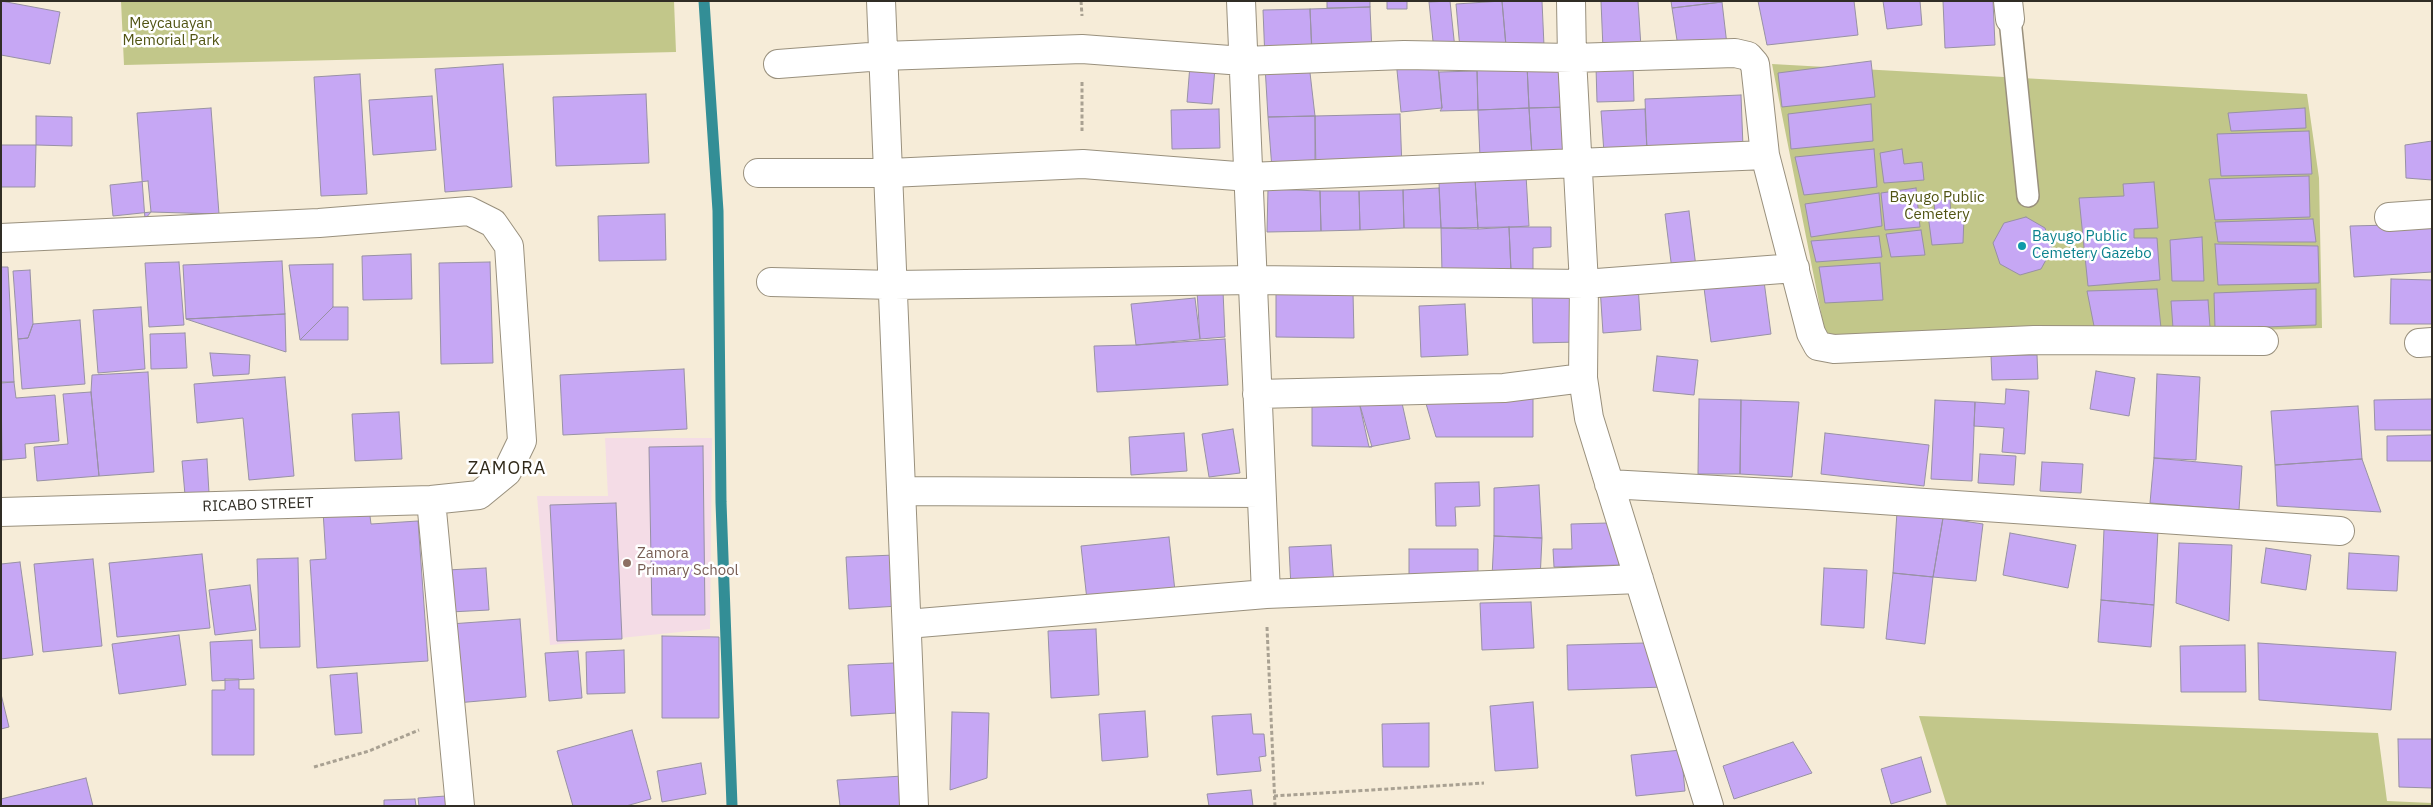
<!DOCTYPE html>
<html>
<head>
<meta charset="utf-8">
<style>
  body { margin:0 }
  #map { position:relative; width:2433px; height:807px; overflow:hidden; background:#f6ecd8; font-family:"IBM Plex Sans",sans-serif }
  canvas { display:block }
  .frame { position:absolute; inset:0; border:2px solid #302d25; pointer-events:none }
</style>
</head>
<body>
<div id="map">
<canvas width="2433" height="807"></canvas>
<div class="frame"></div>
</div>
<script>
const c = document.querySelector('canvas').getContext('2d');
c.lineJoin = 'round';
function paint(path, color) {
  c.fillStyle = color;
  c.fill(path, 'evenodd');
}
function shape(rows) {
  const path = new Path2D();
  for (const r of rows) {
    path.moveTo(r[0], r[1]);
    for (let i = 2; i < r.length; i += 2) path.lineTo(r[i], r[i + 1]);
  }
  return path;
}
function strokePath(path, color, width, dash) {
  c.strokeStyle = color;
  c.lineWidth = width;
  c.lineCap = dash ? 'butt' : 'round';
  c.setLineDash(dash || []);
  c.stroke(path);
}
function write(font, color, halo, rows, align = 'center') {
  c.font = font + ' "IBM Plex Sans",sans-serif';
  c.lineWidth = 5;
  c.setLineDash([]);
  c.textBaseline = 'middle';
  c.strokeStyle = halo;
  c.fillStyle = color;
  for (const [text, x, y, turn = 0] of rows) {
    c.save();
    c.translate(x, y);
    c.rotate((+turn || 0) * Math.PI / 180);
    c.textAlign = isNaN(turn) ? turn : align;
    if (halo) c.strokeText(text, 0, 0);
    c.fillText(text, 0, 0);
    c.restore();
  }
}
paint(shape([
  [605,438,712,438,710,629,550,645,537,496,608,496]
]), '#f4dce6');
paint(shape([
  [121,1,674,1,676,52,124,65],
  [1772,64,2307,94,2319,178,2322,328,1827,343],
  [1919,716,2378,733,2387,801,2432,803,2432,806,1947,806]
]), '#c2c78a');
strokePath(shape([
  [704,1,718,211,721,502,732,806]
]), '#338e96', 11);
const building = shape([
  [1,1,60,12,50,64,1,55,1,1],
  [1327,1,1370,1,1370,7,1327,8,1327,1],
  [1387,1,1407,1,1407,9,1387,9,1387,1],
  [1450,1,1455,49,1434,51,1429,2,1450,1],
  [1502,1,1542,1,1544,46,1506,46,1502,1],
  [1502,1,1506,46,1460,49,1456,4,1502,1],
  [1601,1,1638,1,1641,47,1603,49,1601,1],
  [1671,1,1722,1,1722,2,1672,8,1671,1],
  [1758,1,1854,1,1858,35,1767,45,1758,1],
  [1883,1,1920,1,1922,25,1887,29,1883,1],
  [1943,1,1993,1,1995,45,1945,48,1943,1],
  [1722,2,1727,45,1679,53,1672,8,1722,2],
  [1370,7,1372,52,1312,51,1310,9,1370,7],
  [1310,9,1312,58,1265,60,1263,10,1310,9],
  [1437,57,1442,108,1401,112,1396,60,1437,57],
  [1871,61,1875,97,1782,107,1778,73,1871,61],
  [1567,62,1569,107,1529,108,1527,65,1567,62],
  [503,64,512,187,445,192,435,69,503,64],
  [1309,64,1315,116,1268,117,1265,66,1309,64],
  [1190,65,1215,68,1212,104,1187,102,1190,65],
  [1527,65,1529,108,1478,110,1477,67,1527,65],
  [1633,66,1634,101,1597,102,1596,67,1633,66],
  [1477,71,1478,110,1440,111,1442,108,1439,72,1477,71],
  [360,74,367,194,321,196,314,77,360,74],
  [646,94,649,163,556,166,553,97,646,94],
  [1741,95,1743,147,1647,151,1645,99,1741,95],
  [432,96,436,150,373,155,369,100,432,96],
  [1871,104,1873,141,1791,149,1788,114,1871,104],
  [1569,107,1573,152,1532,155,1529,108,1569,107],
  [211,108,219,214,151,212,145,219,137,113,211,108],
  [1529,108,1532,155,1480,157,1478,110,1529,108],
  [2305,108,2306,128,2231,131,2228,113,2305,108],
  [1219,109,1220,148,1172,149,1171,110,1219,109],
  [1645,109,1647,151,1604,153,1601,111,1645,109],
  [1400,114,1402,169,1316,172,1315,116,1400,114],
  [36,116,72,117,72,146,36,145,36,116],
  [1315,116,1315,167,1272,169,1268,117,1315,116],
  [2309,131,2312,174,2221,176,2217,134,2309,131],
  [2432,141,2432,180,2406,178,2405,145,2432,141],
  [1,145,36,145,35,187,1,187,1,145],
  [1874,149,1877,187,1804,195,1795,157,1874,149],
  [1902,149,1904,164,1922,162,1924,180,1884,183,1880,153,1902,149],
  [1526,175,1529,226,1478,229,1475,178,1526,175],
  [2309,176,2310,217,2215,220,2209,179,2309,176],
  [1475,178,1478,229,1441,228,1439,182,1475,178],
  [148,181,151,212,113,216,110,185,148,181],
  [2154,182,2158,228,2134,229,2134,238,2157,238,2160,280,2088,286,2079,198,2124,196,2123,184,2154,182],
  [1439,188,1441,228,1404,228,1403,190,1439,188],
  [1916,188,1920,227,1885,230,1881,193,1916,188],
  [1268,189,1320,191,1321,231,1267,232,1268,189],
  [1403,190,1404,228,1360,230,1359,191,1403,190],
  [1320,191,1359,191,1360,230,1321,231,1320,191],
  [1879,193,1882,226,1811,237,1805,204,1879,193],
  [1950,199,1951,219,1964,217,1963,243,1932,245,1928,215,1935,215,1934,201,1950,199],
  [1689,211,1696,267,1672,270,1665,214,1689,211],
  [665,214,666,260,599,261,598,216,665,214],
  [2026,217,2045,228,2052,249,2041,269,2020,275,2000,264,1993,243,2004,223,2026,217],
  [2313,219,2316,242,2218,242,2215,222,2313,219],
  [2432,224,2432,272,2354,277,2350,226,2432,224],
  [1509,227,1551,227,1551,247,1533,248,1533,278,1511,271,1509,227],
  [1509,227,1511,271,1442,273,1441,228,1509,227],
  [1921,230,1925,255,1891,257,1886,234,1921,230],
  [1879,236,1882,257,1816,262,1811,241,1879,236],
  [2202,237,2204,281,2172,281,2170,240,2202,237],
  [2215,244,2318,246,2319,283,2218,285,2215,244],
  [411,254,412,299,363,300,362,256,411,254],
  [282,261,285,314,186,319,183,265,282,261],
  [179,262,184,325,149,327,145,263,179,262],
  [490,262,493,363,441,364,439,263,490,262],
  [1880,263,1883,300,1825,303,1819,267,1880,263],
  [333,264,333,307,300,340,289,265,333,264],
  [1,267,8,267,14,382,1,382,1,267],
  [30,270,33,324,28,338,18,339,13,271,30,270],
  [2391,279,2432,280,2432,324,2390,324,2391,279],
  [1764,281,1771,334,1711,342,1704,288,1764,281],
  [1638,285,1641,330,1603,333,1600,287,1638,285],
  [1577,286,1579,342,1533,343,1532,287,1577,286],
  [2157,289,2161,328,2095,331,2087,291,2157,289],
  [2316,289,2316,325,2215,329,2214,293,2316,289],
  [1197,291,1223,291,1225,337,1200,339,1197,291],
  [1276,291,1353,292,1354,338,1276,337,1276,291],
  [1195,298,1200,339,1136,345,1131,304,1195,298],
  [2208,300,2210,327,2173,328,2171,301,2208,300],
  [1465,304,1468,355,1421,357,1419,306,1465,304],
  [141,307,145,369,98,373,93,310,141,307],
  [333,307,348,307,348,340,300,340,333,307],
  [285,314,286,352,186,319,285,314],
  [80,320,85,384,22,389,18,339,28,338,33,324,80,320],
  [185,333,187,368,151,369,150,334,185,333],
  [1225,339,1228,385,1097,392,1094,346,1136,345,1225,339],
  [210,353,250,355,249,374,213,376,210,353],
  [1991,355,2037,355,2038,379,1992,380,1991,355],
  [1657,356,1698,360,1694,395,1653,391,1657,356],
  [684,369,687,429,563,435,560,375,684,369],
  [2096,371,2135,378,2129,416,2090,409,2096,371],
  [148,372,154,472,99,476,91,392,92,375,148,372],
  [2157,374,2200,377,2196,460,2154,458,2157,374],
  [285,377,294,476,249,480,243,418,197,423,194,384,285,377],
  [14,382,16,398,55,395,59,441,25,444,26,458,2,460,1,383,14,382],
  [2006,389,2029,391,2025,454,2002,452,2004,428,1974,426,1975,402,2005,404,2006,389],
  [91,392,99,476,37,481,34,447,68,444,63,394,91,392],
  [1400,394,1410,439,1369,447,1359,402,1400,394],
  [1533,396,1533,437,1436,437,1424,397,1533,396],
  [1699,399,1741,400,1740,474,1698,474,1699,399],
  [2432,399,2432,430,2375,430,2374,400,2432,399],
  [1741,400,1799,402,1792,477,1740,474,1741,400],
  [1935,400,1975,402,1972,481,1931,479,1935,400],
  [1312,401,1359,402,1372,447,1312,446,1312,401],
  [2358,406,2362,459,2275,465,2271,411,2358,406],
  [399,412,402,459,355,461,352,414,399,412],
  [1233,429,1240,473,1209,477,1202,434,1233,429],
  [1184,433,1187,471,1131,475,1129,437,1184,433],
  [1825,433,1929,445,1924,486,1821,474,1825,433],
  [2432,435,2432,461,2387,461,2387,436,2432,435],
  [703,446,705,615,652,615,649,447,703,446],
  [1980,454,2016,456,2014,485,1978,483,1980,454],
  [2154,458,2242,466,2239,510,2150,503,2154,458],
  [207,459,209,493,185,495,182,461,207,459],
  [2362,459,2381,512,2277,506,2275,465,2362,459],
  [2042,462,2083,464,2081,493,2040,491,2042,462],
  [1479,482,1480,506,1455,507,1456,526,1436,526,1435,483,1479,482],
  [1539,485,1542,538,1494,536,1494,488,1539,485],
  [616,503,622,639,557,641,550,505,616,503],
  [369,508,371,524,418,521,428,661,317,668,310,560,326,559,323,511,369,508],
  [1897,512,1943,518,1933,577,1893,573,1897,512],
  [1943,518,1983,524,1976,581,1933,577,1943,518],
  [1608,523,1618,539,1619,565,1554,567,1553,549,1572,549,1571,524,1608,523],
  [2104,529,2158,530,2154,605,2101,600,2104,529],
  [2010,533,2076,545,2068,588,2003,575,2010,533],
  [1494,536,1542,538,1540,580,1492,577,1494,536],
  [1169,537,1175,591,1087,600,1081,546,1169,537],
  [2179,543,2232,545,2229,621,2176,603,2179,543],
  [1331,545,1334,585,1291,588,1289,547,1331,545],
  [2266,548,2311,555,2306,590,2261,583,2266,548],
  [1409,549,1478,549,1478,581,1409,581,1409,549],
  [2349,553,2399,556,2397,591,2347,589,2349,553],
  [202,554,210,628,117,637,109,563,202,554],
  [895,555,899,606,849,609,846,557,895,555],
  [298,558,300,647,260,648,257,559,298,558],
  [93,559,102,646,43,652,34,564,93,559],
  [20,562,33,655,1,659,1,564,20,562],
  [486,568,489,610,450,612,447,570,486,568],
  [1824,568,1867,570,1864,628,1821,625,1824,568],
  [1893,573,1933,577,1925,644,1886,639,1893,573],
  [250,585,256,630,215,635,209,590,250,585],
  [2101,600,2154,605,2151,647,2098,642,2101,600],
  [1531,602,1534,648,1482,650,1480,603,1531,602],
  [520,619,526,697,456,703,450,624,520,619],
  [1096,629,1099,695,1051,698,1048,631,1096,629],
  [179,635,186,685,119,694,112,644,179,635],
  [662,636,719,637,719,718,662,718,662,636],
  [252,640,254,679,212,681,210,642,252,640],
  [1645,643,1665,687,1568,690,1567,645,1645,643],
  [2258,643,2396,652,2391,710,2259,700,2258,643],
  [2245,645,2246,692,2181,692,2180,646,2245,645],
  [624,650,625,693,587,694,586,652,624,650],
  [578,651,582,698,549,701,545,653,578,651],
  [894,663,897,713,851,716,848,665,894,663],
  [357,673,362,733,335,735,330,675,357,673],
  [225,679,239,679,239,689,254,689,254,755,212,755,212,690,225,690,225,679],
  [1,694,9,727,1,729,1,694],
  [1533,702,1538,768,1495,771,1490,706,1533,702],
  [1145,711,1148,757,1102,761,1099,714,1145,711],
  [952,712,989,713,987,778,950,790,952,712],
  [1251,714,1253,734,1264,734,1266,756,1259,757,1261,771,1217,775,1212,716,1251,714],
  [1429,723,1429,767,1383,767,1382,724,1429,723],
  [632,730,651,799,626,806,573,806,557,751,632,730],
  [2398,739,2432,739,2432,788,2399,787,2398,739],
  [1793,742,1812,773,1734,799,1723,766,1793,742],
  [1681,750,1685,791,1636,796,1631,755,1681,750],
  [1921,757,1931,792,1891,804,1881,769,1921,757],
  [701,763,706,794,662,802,657,771,701,763],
  [903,776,905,806,840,806,837,780,903,776],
  [86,778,93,806,1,806,1,799,86,778],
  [1251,790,1253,806,1209,806,1207,794,1251,790],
  [446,796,446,806,419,806,418,798,446,796],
  [415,799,416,806,384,806,384,800,415,799]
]);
paint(building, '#c6a7f4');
strokePath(building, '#9891a4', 1);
const lane = shape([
  [2010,19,2028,196]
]);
const street = shape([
  [881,1,914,806],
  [1241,1,1266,594],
  [1571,1,1572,58,1584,284,1583,378,1589,418,1709,806],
  [2008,1,2010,19],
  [778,64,883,56,1082,49,1243,61,1404,55,1572,58,1735,53,1748,56,1755,64,1765,155,1811,333,1818,346,1834,349,2034,340,2264,341],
  [758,173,890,173,1083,164,1249,177,1765,155],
  [2389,217,2432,214],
  [1,238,319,223,469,211,493,223,509,246,522,441,507,472,479,495,431,500,1,512],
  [771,282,894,285,1254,280,1584,284,1795,268],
  [2419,343,2432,342],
  [1257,394,1504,388,1583,378],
  [1609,484,1807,495,2340,531],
  [902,491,1261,493],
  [431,500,460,806],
  [907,624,1266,594,1639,579]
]);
strokePath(lane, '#99907d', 24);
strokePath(street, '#99907d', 30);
strokePath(shape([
  [1081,1,1082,16],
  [1082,82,1082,131],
  [1267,627,1275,806],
  [314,767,369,751,419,730],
  [1274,796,1484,783]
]), '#a9a192', 3, [4, 2.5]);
strokePath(lane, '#fff', 21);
strokePath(street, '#fff', 28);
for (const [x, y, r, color] of [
  [2022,246,5,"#0f9aa8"],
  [627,563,5,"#8d6e63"]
]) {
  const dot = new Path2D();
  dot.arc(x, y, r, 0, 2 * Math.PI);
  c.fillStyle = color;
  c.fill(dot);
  strokePath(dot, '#fff', 2);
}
write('15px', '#515413', '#fff', [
  ["Meycauayan",171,24],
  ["Memorial Park",171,41],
  ["Bayugo Public",1937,198],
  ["Cemetery",1937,215]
]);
write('15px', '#0d838f', '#fff', [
  ["Bayugo Public",2032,237],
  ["Cemetery Gazebo",2032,254]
], 'left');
write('15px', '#302d25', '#fff', [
  ["RICABO STREET",258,505,-2]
]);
write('15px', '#785e54', '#fff', [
  ["Zamora",637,554],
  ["Primary School",637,571]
], 'left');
c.letterSpacing = '1px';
write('18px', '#302919', '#fff', [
  ["ZAMORA",507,469]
]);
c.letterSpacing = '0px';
</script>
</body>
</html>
